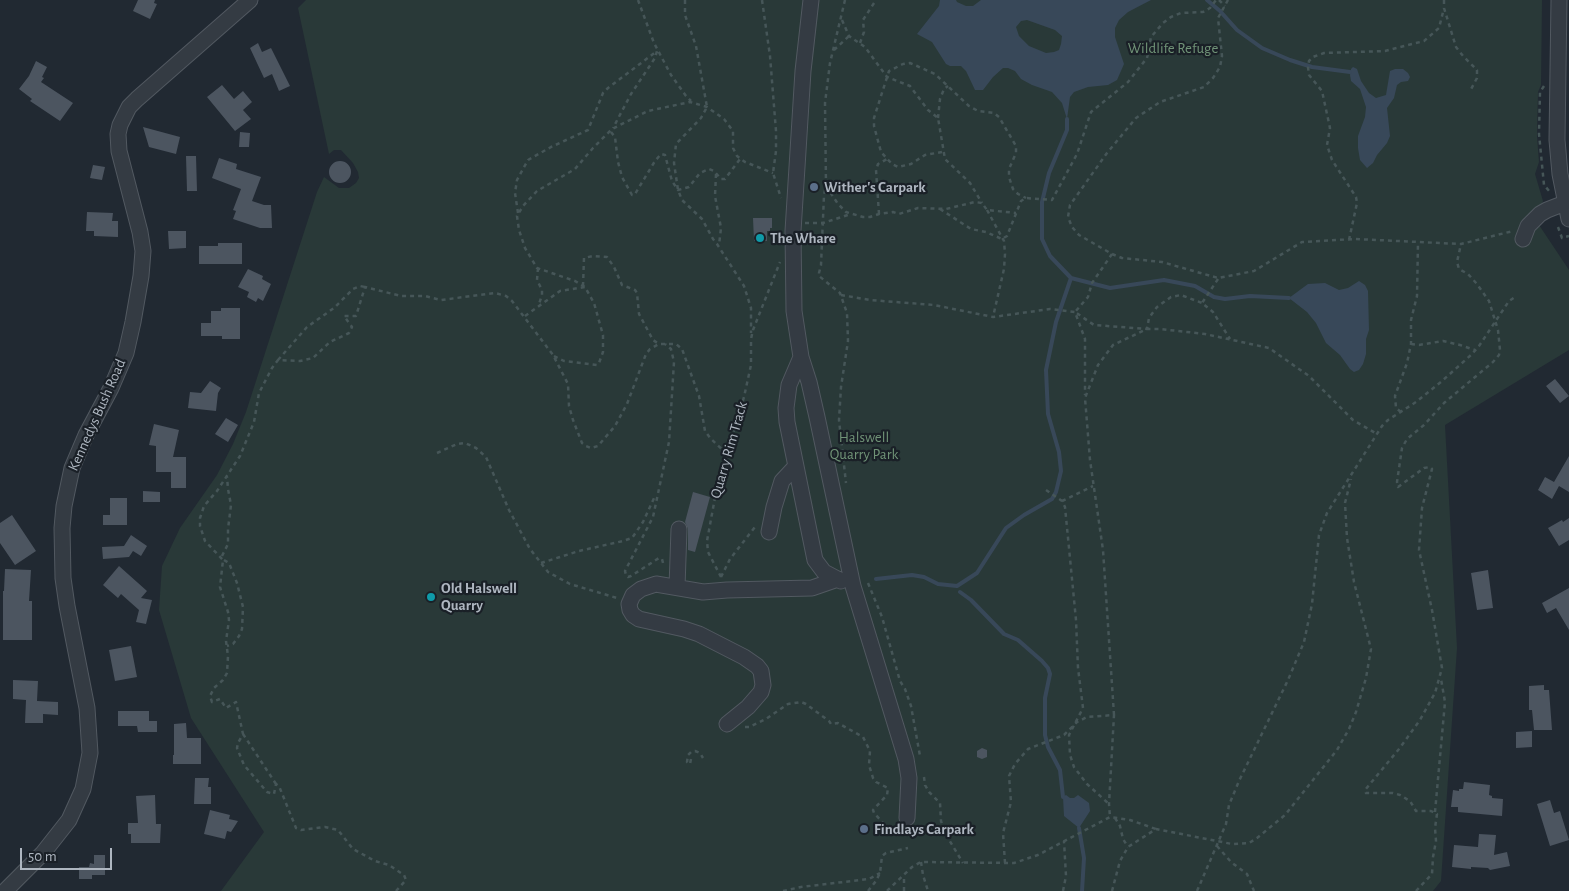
<!DOCTYPE html>
<html>
<head>
<meta charset="utf-8">
<style>
  body { margin:0 }
  #map { position:relative; width:1569px; height:891px; overflow:hidden; background:#212932; font-family:"Alegreya Sans",sans-serif }
  canvas { display:block }
  .scale { position:absolute; left:20px; top:848px; width:92px; height:22px; box-sizing:border-box; border:2px solid #aeb6c0; border-top:0; padding-left:6px; font-size:15px; line-height:18px; white-space:nowrap; color:#aeb6c0; -webkit-text-stroke:4px #1a2027; paint-order:stroke }
</style>
</head>
<body>
<div id="map">
<canvas width="1569" height="891"></canvas>
<div class="scale">50 m</div>
</div>
<script>
const c = document.querySelector('canvas').getContext('2d');
c.lineJoin = 'round';
function paint(path, color) {
  c.fillStyle = color;
  c.fill(path, 'evenodd');
}
function shape(rows) {
  const path = new Path2D();
  for (const r of rows) {
    if (r.length === 3) {
      path.moveTo(r[0] + r[2], r[1]);
      path.arc(r[0], r[1], r[2], 0, 2 * Math.PI);
      continue;
    }
    path.moveTo(r[0], r[1]);
    for (let i = 2; i < r.length; i += 2) path.lineTo(r[i], r[i + 1]);
  }
  return path;
}
function strokePath(path, color, width, dash) {
  c.strokeStyle = color;
  c.lineWidth = width;
  c.lineCap = dash ? 'butt' : 'round';
  c.setLineDash(dash || []);
  c.stroke(path);
}
function write(font, color, halo, rows, align = 'center') {
  c.font = font + ' "Alegreya Sans",sans-serif';
  c.lineWidth = 4.5;
  c.setLineDash([]);
  c.textBaseline = 'middle';
  c.strokeStyle = halo;
  c.fillStyle = color;
  for (const [text, x, y, turn = 0] of rows) {
    c.save();
    c.translate(x, y);
    c.rotate((+turn || 0) * Math.PI / 180);
    c.textAlign = isNaN(turn) ? turn : align;
    if (halo) c.strokeText(text, 0, 0);
    c.fillText(text, 0, 0);
    c.restore();
  }
}
paint(shape([
  [306,0,1542,0,1541,85,1538,92,1537,136,1539,162,1535,174,1543,201,1535,219,1569,270,1569,350,1445,425,1457,648,1441,881,1433,891,221,891,264,832,191,718,159,610,162,566,180,528,217,475,233,444,246,412,317,192,324,177,339,188,349,188,356,183,359,178,358,172,353,163,341,150,334,150,329,154,298,8]
]), '#293938');
paint(shape([
  [940,0,956,0,957,2,966,6,973,6,981,0,1151,0,1128,12,1119,20,1115,28,1115,37,1124,64,1117,80,1108,85,1088,87,1074,92,1070,97,1067,119,1062,103,1052,92,1032,85,1021,79,1015,71,1008,68,1003,68,993,77,983,90,975,90,966,71,961,66,950,66,946,64,932,42,917,34,939,6],
  [1027,20,1055,30,1062,36,1061,44,1059,50,1054,52,1046,53,1029,46,1019,36,1016,27,1021,21],
  [1353,67,1357,69,1361,81,1369,93,1376,98,1386,95,1390,71,1395,69,1403,69,1408,73,1410,77,1408,81,1401,82,1397,85,1394,98,1387,108,1390,136,1387,143,1377,155,1373,163,1367,168,1360,160,1358,148,1358,136,1365,117,1366,107,1360,89,1351,81,1350,75,1351,69],
  [1359,281,1365,285,1368,291,1369,330,1366,339,1366,354,1363,364,1359,370,1354,372,1350,369,1340,355,1326,343,1316,323,1307,312,1289,298,1308,284,1325,283,1339,290,1348,288],
  [1066,795,1070,798,1074,798,1078,795,1089,803,1090,811,1079,828,1064,816,1063,797]
]), '#384859');
strokePath(shape([
  [1207,0,1220,11,1237,30,1262,48,1290,60,1312,67,1350,72],
  [1067,119,1067,130,1049,173,1042,202,1042,239,1050,256,1071,278],
  [876,579,912,575,924,577,938,584,957,586,977,573,1006,528,1024,515,1052,499,1056,492,1061,471,1059,452,1048,414,1046,370,1056,322,1071,278,1110,288,1164,280,1195,286,1214,297,1225,299,1250,296,1289,298],
  [960,592,971,600,1004,634,1018,640,1042,661,1048,668,1050,674,1045,698,1045,735,1048,747,1060,770,1063,797],
  [1079,828,1084,858,1082,891]
]), '#384859', 4);
paint(shape([
  [138,0,155,0,154,3,157,4,150,19,133,11],
  [258,43,262,52,271,48,290,86,279,91,272,74,264,78,250,48],
  [36,61,47,67,42,77,44,78,41,82,73,103,60,121,30,101,32,99,19,89,29,76],
  [222,85,234,99,243,91,252,102,243,110,251,119,235,131,207,97],
  [143,127,180,137,176,154,149,147],
  [240,132,250,133,249,147,239,147],
  [186,156,196,156,197,191,187,191],
  [219,158,237,164,236,169,261,177,252,201,264,205,271,205,272,228,260,228,233,219,236,211,233,210,241,189,212,178],
  [340,172,11],
  [93,165,105,167,102,180,90,178],
  [87,212,113,213,112,221,118,221,118,237,94,236,94,231,86,231],
  [753,218,772,218,772,228,770,228,770,231,767,231,767,241,754,241],
  [168,231,186,231,186,248,169,249],
  [218,243,242,243,242,264,199,264,199,246,218,246],
  [248,269,263,276,262,279,271,284,263,301,258,298,256,302,247,297,249,292,238,287],
  [221,308,240,308,240,339,222,339,222,336,201,336,201,323,211,323,211,311,221,311],
  [1555,379,1569,396,1560,403,1546,386],
  [210,381,221,388,218,393,216,411,188,408,190,392,201,393],
  [226,418,238,425,228,442,215,434],
  [154,424,179,430,173,457,186,457,186,488,171,488,171,472,156,472,156,446,149,445],
  [1569,456,1569,492,1559,486,1552,499,1538,490,1545,477,1554,482],
  [143,491,160,492,160,502,143,502],
  [693,492,710,497,695,552,688,550,688,529,685,522],
  [110,498,127,498,127,525,103,525,103,515,110,515],
  [12,515,36,551,15,565,0,543,0,523],
  [1569,518,1569,540,1559,546,1548,528,1562,520,1563,522],
  [131,535,147,546,141,556,133,551,129,557,103,559,102,547,124,546],
  [119,566,147,591,141,598,152,600,146,624,136,622,139,610,121,594,118,598,103,585],
  [5,569,31,570,29,601,32,601,32,640,3,640,3,591,4,591],
  [1488,570,1493,608,1477,610,1471,573],
  [1569,588,1569,630,1556,608,1547,613,1542,603],
  [131,646,137,677,115,681,109,650],
  [13,680,38,681,37,701,58,702,58,715,43,714,43,723,25,723,26,700,13,699],
  [1544,685,1544,690,1549,690,1552,730,1534,730,1532,710,1529,710,1529,686],
  [118,711,149,711,149,721,157,721,157,732,138,732,137,726,118,726],
  [186,723,187,738,201,738,201,764,173,764,173,755,174,755,174,724],
  [1532,731,1532,747,1516,748,1516,732],
  [982,748,987,750,987,757,982,759,977,757,977,751],
  [195,778,209,778,208,787,211,787,211,804,194,804],
  [1464,782,1490,785,1489,795,1492,796,1492,798,1503,799,1502,816,1458,812,1458,807,1451,807,1453,790,1459,791,1459,789,1463,789],
  [155,795,156,824,161,824,160,843,131,843,131,834,128,834,128,823,138,823,136,796],
  [1550,800,1554,813,1560,811,1569,840,1550,846,1537,804],
  [210,810,230,815,229,819,238,821,231,832,227,831,225,839,204,834],
  [1479,834,1496,835,1494,855,1507,852,1510,866,1490,870,1488,868,1471,867,1471,869,1452,867,1454,845,1478,847],
  [94,855,105,855,105,875,92,875,92,879,79,879,79,867,89,867,90,863,94,864]
]), '#4c5560');
const minor = shape([
  [811,0,803,71,793,231,794,311,801,357,809,382,817,417,853,586,906,759,909,778,907,818],
  [1559,0,1557,140,1560,174,1569,219],
  [1523,239,1528,226,1540,214,1547,210,1565,203],
  [801,357,789,385,786,408,787,422,815,560,824,572,841,581],
  [769,532,774,507,782,481,795,467],
  [677,587,679,529],
  [727,724,748,707,761,692,763,685,761,671,757,666,744,657,699,634,684,629,639,619,633,615,630,610,629,604,633,595,641,589,656,584,703,592,727,590,812,588,838,579],
  [5,891,43,853,69,820,83,789,90,753,87,708,67,606,63,578,62,528,64,506,72,468,86,435,111,388,126,353,133,322,141,276,143,251,140,232,119,151,118,134,120,125,129,107,137,99,250,0]
]);
strokePath(minor, '#525961', 17);
strokePath(shape([
  [638,0,654,43,671,75,686,96,691,101],
  [685,0,685,15,696,46,707,107,701,118,676,144,674,163,678,190,682,200,702,219,713,239,717,244,744,286,751,308,751,333],
  [762,0,770,56,776,131,776,151,773,173,781,198],
  [845,0,830,63,825,103,826,186,824,195,821,265,819,273,819,276,840,293,847,313,848,341,841,387,839,420,846,483],
  [1219,0,1225,6],
  [1228,0,1218,18,1222,56,1220,67,1213,78,1204,87,1160,102,1136,118,1107,153,1070,205,1068,217,1072,227,1079,235,1112,254,1122,258,1162,262,1218,278,1254,271,1302,242,1355,239,1461,244,1513,231],
  [1444,0,1444,8,1456,47,1463,56,1477,70,1477,78,1470,91],
  [842,20,849,36,865,47,887,77,910,86,928,110,938,118,945,159,970,183,982,203],
  [860,43,864,32,863,20,876,0],
  [834,50,849,36],
  [1544,86,1540,92,1539,134,1544,185,1550,192],
  [938,118,940,99,944,89,948,86],
  [611,132,615,137,618,162,622,177,632,195,635,194,655,161,661,154,665,155,672,181,678,190,689,187,700,173,709,169,714,171,721,179,725,179,740,159],
  [942,152,925,155,911,164,898,167,892,164,881,152,874,126,874,118,889,71,903,64,910,63,917,66,935,74,969,106,978,111,994,113,999,117,1016,146,1016,153,1009,169,1009,177,1013,189,1018,194,1026,198],
  [716,174,715,196,721,228,719,245],
  [826,186,838,204,846,212,863,217,870,217,879,214,893,212,899,214,918,208,946,209,975,202,982,203,987,210,1016,213],
  [940,209,971,229,986,232,1002,239,1007,236,1021,201,1026,198,1052,200,1077,154,1091,112,1128,82,1147,58,1151,37,1163,23,1171,17,1181,13,1203,12,1210,8,1216,0],
  [987,210,1004,241,1005,254,1004,269,993,317],
  [518,213,515,193,517,180,528,160,551,147,588,130,603,93,608,88,657,51,655,58,631,94,613,128],
  [879,214,876,170,878,164,887,159],
  [805,223,823,223,851,214],
  [1558,227,1562,238,1569,236],
  [1349,240,1357,203,1356,197,1332,160,1327,145,1330,128,1322,91,1309,75,1308,67,1309,61,1313,57,1324,53,1385,51,1424,41,1439,28,1444,8],
  [1112,254,1092,283,1088,297,1075,312,1094,325,1147,329,1149,318,1157,307,1171,297,1181,295,1202,303],
  [538,268,537,280,542,290,542,295,539,304],
  [1218,279,1202,303,1213,312,1230,339],
  [583,286,584,258,593,256,607,257,614,267,622,285,635,290,637,293,639,314,653,340,659,344],
  [841,295,870,300,934,305,993,317,1050,309,1075,312,1085,339,1085,395],
  [525,316,560,291,585,287],
  [1411,344,1419,345,1443,341,1460,345,1475,350],
  [554,356,564,361,597,365,599,363,603,352,603,335,594,303,585,287,575,281,537,268,525,248,519,230,517,216,523,206,537,191,575,169,593,148,612,129,648,111,690,102,707,107,724,119,733,131,733,148,737,156,745,162,773,173],
  [278,360,307,327,334,308,353,289,360,286,365,287],
  [1401,412,1396,408,1395,396,1407,363,1411,344,1411,320,1417,296,1418,242],
  [437,453,457,444,465,443,476,448,486,457,509,510,530,549,548,572,570,584,617,598],
  [1046,490,1062,501,1065,507,1076,620,1078,668,1083,708,1069,735,1070,755,1074,767,1087,784,1109,804],
  [1062,501,1093,486],
  [222,556,228,544,228,529,231,505,228,489,227,477],
  [224,560,229,563,237,583,243,607,242,629,239,636,233,644,227,646],
  [541,563,579,551,623,541,632,538,643,522,655,496],
  [663,563,662,559,659,558,631,576,628,577,626,575,625,571,653,517,669,442,674,362,671,349,665,344],
  [721,577,708,552,707,541,719,476,727,454,744,397,751,365,751,339,753,330,780,262],
  [721,577,730,559,755,527],
  [868,583,882,617,900,681,905,689,911,706,920,756],
  [1114,715,1103,550,1090,460,1085,398,1098,365,1113,345,1147,329,1160,329,1205,334,1269,348,1309,376,1353,420,1377,434],
  [745,727,749,727,766,719,788,704,801,702,806,704,829,721,831,724,838,723,863,737,870,751,869,765,873,778,876,782,888,788,887,795,873,810,874,813,884,824],
  [243,734,276,784],
  [691,759,690,764,687,762,688,755,691,752,695,751,700,753,703,758],
  [924,777,925,785,929,792,940,803,941,821,945,833,963,863],
  [1435,812,1445,702,1441,679],
  [1115,818,1120,826,1123,839,1128,847],
  [1217,846,1231,862,1247,874,1254,891],
  [921,862,923,875,928,891],
  [1005,863,1003,833,1011,802,1009,776,1015,764,1028,749,1064,735,1077,722,1087,717,1114,715,1109,804,1110,817],
  [396,891,406,880,404,875,389,865,375,861,353,849,338,830,325,827,301,830,296,828,279,786,276,784,274,794,267,792,244,765,237,748,238,743,243,734,236,702,226,708,220,699,212,702,210,696,214,688,223,680,227,673,228,656,226,641,229,620,228,612,220,587,223,560,205,541,200,526,200,518,204,506,217,491,240,456,254,422,259,393,272,368,278,360,300,361,313,358,330,342,349,333,352,327,344,316,356,316,365,287,401,296,425,296,441,300,495,293,506,296,512,301,553,355,568,384,569,406,573,420,582,443,586,446,591,448,598,446,615,426,627,404,646,354,650,349,659,344,676,344,682,349,699,396,705,431,711,439,727,454],
  [783,891,801,887,869,879,880,873],
  [868,891,876,881,880,873,882,856,886,853,908,848],
  [887,891,912,867,921,862,1014,863,1038,855,1110,817,1130,820,1156,829],
  [904,891,904,877],
  [1063,891,1066,876,1064,841],
  [1112,891,1120,861,1128,847,1156,829,1232,844,1249,843,1257,838,1285,815,1337,750,1349,729,1356,712,1366,678,1371,649,1354,582,1347,538,1345,503,1351,479],
  [1197,891,1226,824,1229,805,1239,781,1288,680,1304,642,1312,604,1319,535,1327,513,1382,426,1388,420,1416,402,1442,381,1471,355,1479,346,1509,301,1515,297],
  [1416,891,1432,874,1433,857,1436,841,1435,828,1437,814,1431,811,1416,811,1410,801,1400,795,1393,793,1366,793,1365,790,1399,749,1420,720,1435,693,1442,668,1432,610,1419,550,1422,508,1432,469,1430,467,1424,468,1398,487,1397,482,1402,448,1407,439,1424,425,1444,403,1493,362,1499,355,1500,350,1498,330,1489,301,1477,284,1468,274,1459,269,1457,262,1461,244]
]), '#465658', 2.5, [4, 4]);
strokePath(minor, '#343b43', 15);
for (const [x, y, r, color] of [
  [814,187,5,"#5c6f8a"],
  [760,238,5,"#0f9aa8"],
  [431,597,5,"#0f9aa8"],
  [864,829,5,"#5c6f8a"]
]) {
  const dot = new Path2D();
  dot.arc(x, y, r, 0, 2 * Math.PI);
  c.fillStyle = color;
  c.fill(dot);
  strokePath(dot, '#1a2027', 2);
}
write('15px', '#709377', '#1a2027', [
  ["Wildlife Refuge",1173,48],
  ["Halswell",864,437],
  ["Quarry Park",864,454]
]);
write('bold 15px', '#aeb6c0', '#1a2027', [
  ["Wither's Carpark",824,187],
  ["The Whare",770,238],
  ["Old Halswell",441,588],
  ["Quarry",441,605],
  ["Findlays Carpark",874,829]
], 'left');
write('15px', '#aeb6c0', '#1a2027', [
  ["Kennedys Bush Road",97,415,-66],
  ["Quarry Rim Track",729,450,-74]
]);
</script>
</body>
</html>
